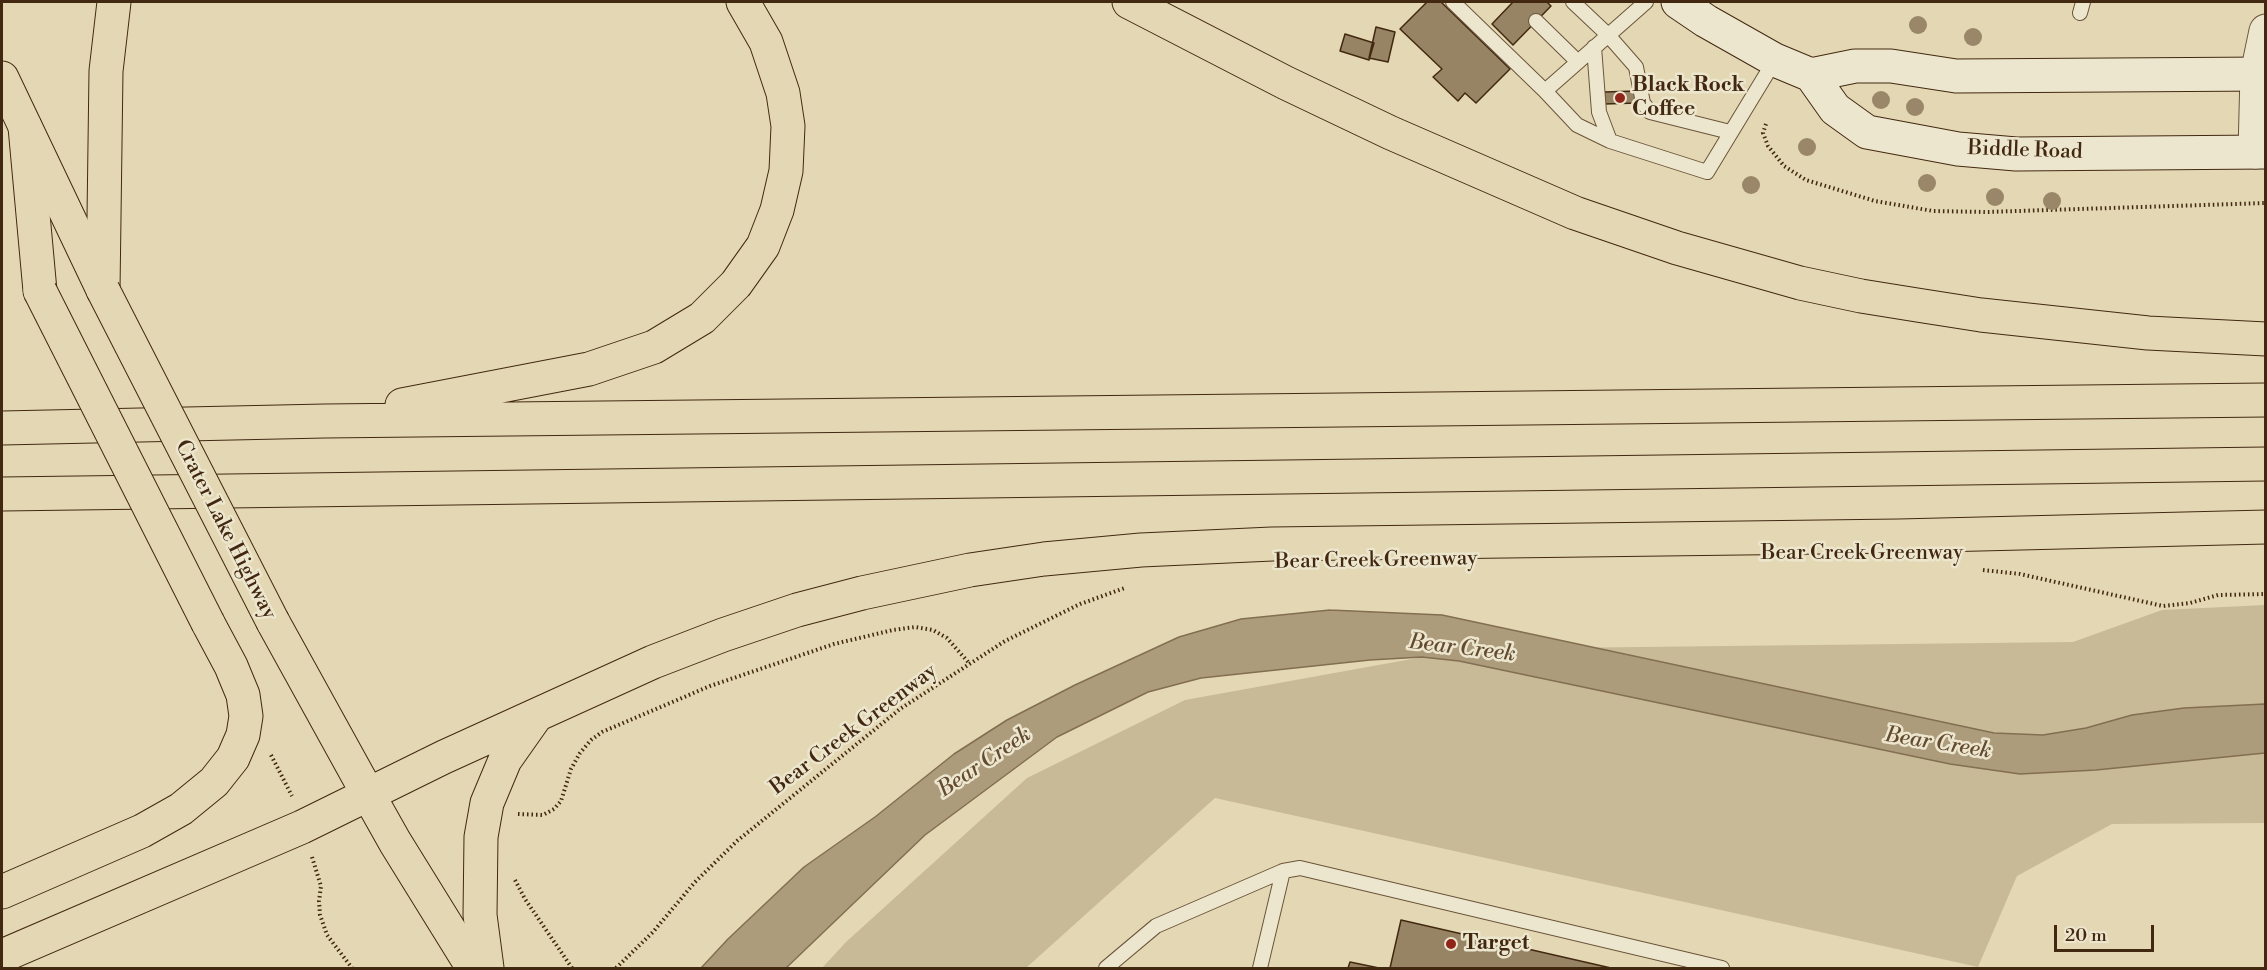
<!DOCTYPE html>
<html>
<head>
<meta charset="utf-8">
<style>
  body { margin:0 }
  #map { position:relative; width:2267px; height:970px; overflow:hidden; background:#e3d8b3; font-family:"Libre Bodoni",serif }
  canvas { display:block }
  .frame { position:absolute; inset:0; border:3px solid #432811; pointer-events:none }
  .scale { position:absolute; left:2054px; top:925px; width:100px; height:27px; box-sizing:border-box; border:3px solid #432811; border-top:0; padding-left:8px; font-size:18px; line-height:21px; white-space:nowrap; color:#432811; -webkit-text-stroke:4px #ede6ce; paint-order:stroke }
</style>
</head>
<body>
<div id="map">
<canvas width="2267" height="970"></canvas>
<div class="frame"></div>
<div class="scale">20 m</div>
</div>
<script>
const c = document.querySelector('canvas').getContext('2d');
c.lineJoin = 'round';
function paint(path, color) {
  c.fillStyle = color;
  c.fill(path, 'evenodd');
}
function shape(rows) {
  const path = new Path2D();
  for (const r of rows) {
    path.moveTo(r[0], r[1]);
    for (let i = 2; i < r.length; i += 2) path.lineTo(r[i], r[i + 1]);
  }
  return path;
}
function strokePath(path, color, width, dash) {
  c.strokeStyle = color;
  c.lineWidth = width;
  c.lineCap = dash ? 'butt' : 'round';
  c.setLineDash(dash || []);
  c.stroke(path);
}
function write(font, color, halo, rows, align = 'center') {
  c.font = font + ' "Libre Bodoni",serif';
  c.lineWidth = 5;
  c.setLineDash([]);
  c.textBaseline = 'middle';
  c.strokeStyle = halo;
  c.fillStyle = color;
  for (const [text, x, y, turn = 0] of rows) {
    c.save();
    c.translate(x, y);
    c.rotate((+turn || 0) * Math.PI / 180);
    c.textAlign = isNaN(turn) ? turn : align;
    if (halo) c.strokeText(text, 0, 0);
    c.fillText(text, 0, 0);
    c.restore();
  }
}
paint(shape([
  [2265,605,2265,823,2112,824,2017,876,1978,967,1215,798,1026,968,822,968,846,942,1027,778,1185,700,1467,649,2073,642,2162,610]
]), '#c8ba97');
const water = shape([
  [1330,610,1442,615,1994,733,2043,735,2086,728,2132,715,2184,708,2265,704,2265,753,2096,770,2020,774,1950,764,1459,661,1422,657,1370,660,1201,678,1148,692,1057,737,925,835,786,968,701,968,728,939,804,867,875,817,954,754,1007,720,1075,685,1179,637,1241,619,1330,610]
]);
paint(water, '#ad9c7c');
strokePath(water, '#836e51', 1.5);
const building = shape([
  [1427,2,1441,2,1510,69,1476,103,1465,93,1458,101,1433,77,1442,69,1400,29,1427,2],
  [1513,2,1547,2,1551,6,1513,45,1492,24,1513,2],
  [1376,27,1395,32,1388,62,1369,58,1376,27],
  [1345,34,1374,43,1369,60,1340,51,1345,34],
  [1637,91,1637,103,1604,104,1604,92,1637,91],
  [1401,920,1611,968,1390,968,1401,920],
  [1350,962,1379,968,1348,968,1350,962]
]);
paint(building, '#968465');
strokePath(building, '#432811', 1.5);
const service = shape([
  [1453,2,1545,91],
  [1573,2,1608,35,1636,67,1643,103,1650,112,1730,132],
  [1646,2,1545,91,1577,125,1610,141,1707,172,1775,60],
  [2080,13,2083,2],
  [1536,21,1578,62],
  [1594,47,1599,112,1610,141],
  [1283,871,1300,868,1722,968],
  [1106,968,1156,926,1283,871,1260,968]
]);
const tertiary = shape([
  [2255,152,2257,74,2266,31]
]);
const secondary = shape([
  [1678,2,1706,21,1775,60,1811,75,1855,66,1891,66,1956,76,2266,74],
  [1811,75,1835,109,1867,132,1958,149,2016,154,2266,152]
]);
const primary = shape([
  [368,794,395,842,473,968]
]);
const trunk = shape([
  [2,78,103,290],
  [273,622,368,794]
]);
const motorway = shape([
  [1129,2,1286,83,1391,133,1575,213,1677,248,1800,283,1861,296,1917,305,1981,315,2148,333,2266,339],
  [25,127,40,291],
  [103,290,106,71,114,2],
  [402,405,589,369,654,347,702,318,736,284,763,246,777,210,786,171,788,126,783,93,766,42,743,2],
  [2,428,325,421,2266,400],
  [2,494,2266,464],
  [2,892,142,831,181,809,214,782,233,758,243,735,246,716,243,695,231,666,208,623],
  [2,956,302,827,444,757,653,662,723,635,797,610,862,593,970,570,1044,559,1141,550,1272,544,1899,536,2266,527],
  [487,968,480,915,481,837,487,803,505,760,536,716]
]);
strokePath(service, '#6b543a', 16);
strokePath(tertiary, '#6b543a', 35);
strokePath(secondary, '#432811', 35);
strokePath(primary, '#432811', 35);
strokePath(trunk, '#432811', 35);
strokePath(motorway, '#432811', 35);
strokePath(shape([
  [1766,124,1763,133,1768,146,1784,166,1806,180,1875,201,1933,211,1986,212,2266,203],
  [1983,570,2020,574,2163,606,2190,603,2218,595,2266,594],
  [271,755,292,796],
  [518,814,543,815,554,809,561,801,571,769,580,753,591,740,602,732,710,686,834,644,893,630,915,627,933,630,947,638,969,663],
  [312,857,321,886,319,901,320,915,327,935,352,968],
  [515,880,525,899,572,968],
  [616,968,653,932,695,882,737,841,900,709,1005,641,1080,604,1125,588]
]), '#432811', 4, [1.5, 3]);
strokePath(service, '#ede6ce', 14);
strokePath(tertiary, '#ede6ce', 33);
strokePath(secondary, '#ede6ce', 33);
strokePath(primary, '#e3d8b3', 33);
strokePath(trunk, '#e3d8b3', 33);
strokePath(motorway, '#e3d8b3', 33);
const trunkBridge = shape([
  [103,290,273,622]
]);
const motorwayBridge = shape([
  [40,291,208,623]
]);
strokePath(trunkBridge, '#432811', 35, []);
strokePath(motorwayBridge, '#432811', 35, []);
strokePath(trunkBridge, '#e3d8b3', 33);
strokePath(motorwayBridge, '#e3d8b3', 33);
c.fillStyle = '#9a8769';
for (const [x, y] of [
  [1918,25],
  [1973,37],
  [1881,100],
  [1915,107],
  [1807,147],
  [1927,183],
  [1751,185],
  [1995,197],
  [2052,201]
]) {
  c.beginPath();
  c.arc(x, y, 9, 0, 2 * Math.PI);
  c.fill();
}
for (const [x, y, r, color] of [
  [1620,98,6,"#8f2418"],
  [1451,944,6,"#8f2418"]
]) {
  const dot = new Path2D();
  dot.arc(x, y, r, 0, 2 * Math.PI);
  c.fillStyle = color;
  c.fill(dot);
  strokePath(dot, '#ede6ce', 2);
}
write('bold 21px', '#432811', '#ede6ce', [
  ["Black Rock",1632,86],
  ["Coffee",1632,110],
  ["Target",1463,944]
], 'left');
write('21px', '#432811', '#ede6ce', [
  ["Biddle Road",2025,151,2],
  ["Crater Lake Highway",225,530,63],
  ["Bear Creek Greenway",1862,554],
  ["Bear Creek Greenway",1376,561,-1],
  ["Bear Creek Greenway",854,730,-37]
]);
write('italic 22px', '#634b31', '#ede6ce', [
  ["Bear Creek",1462,649,7],
  ["Bear Creek",1938,744,9],
  ["Bear Creek",985,763,-34]
]);
</script>
</body>
</html>
